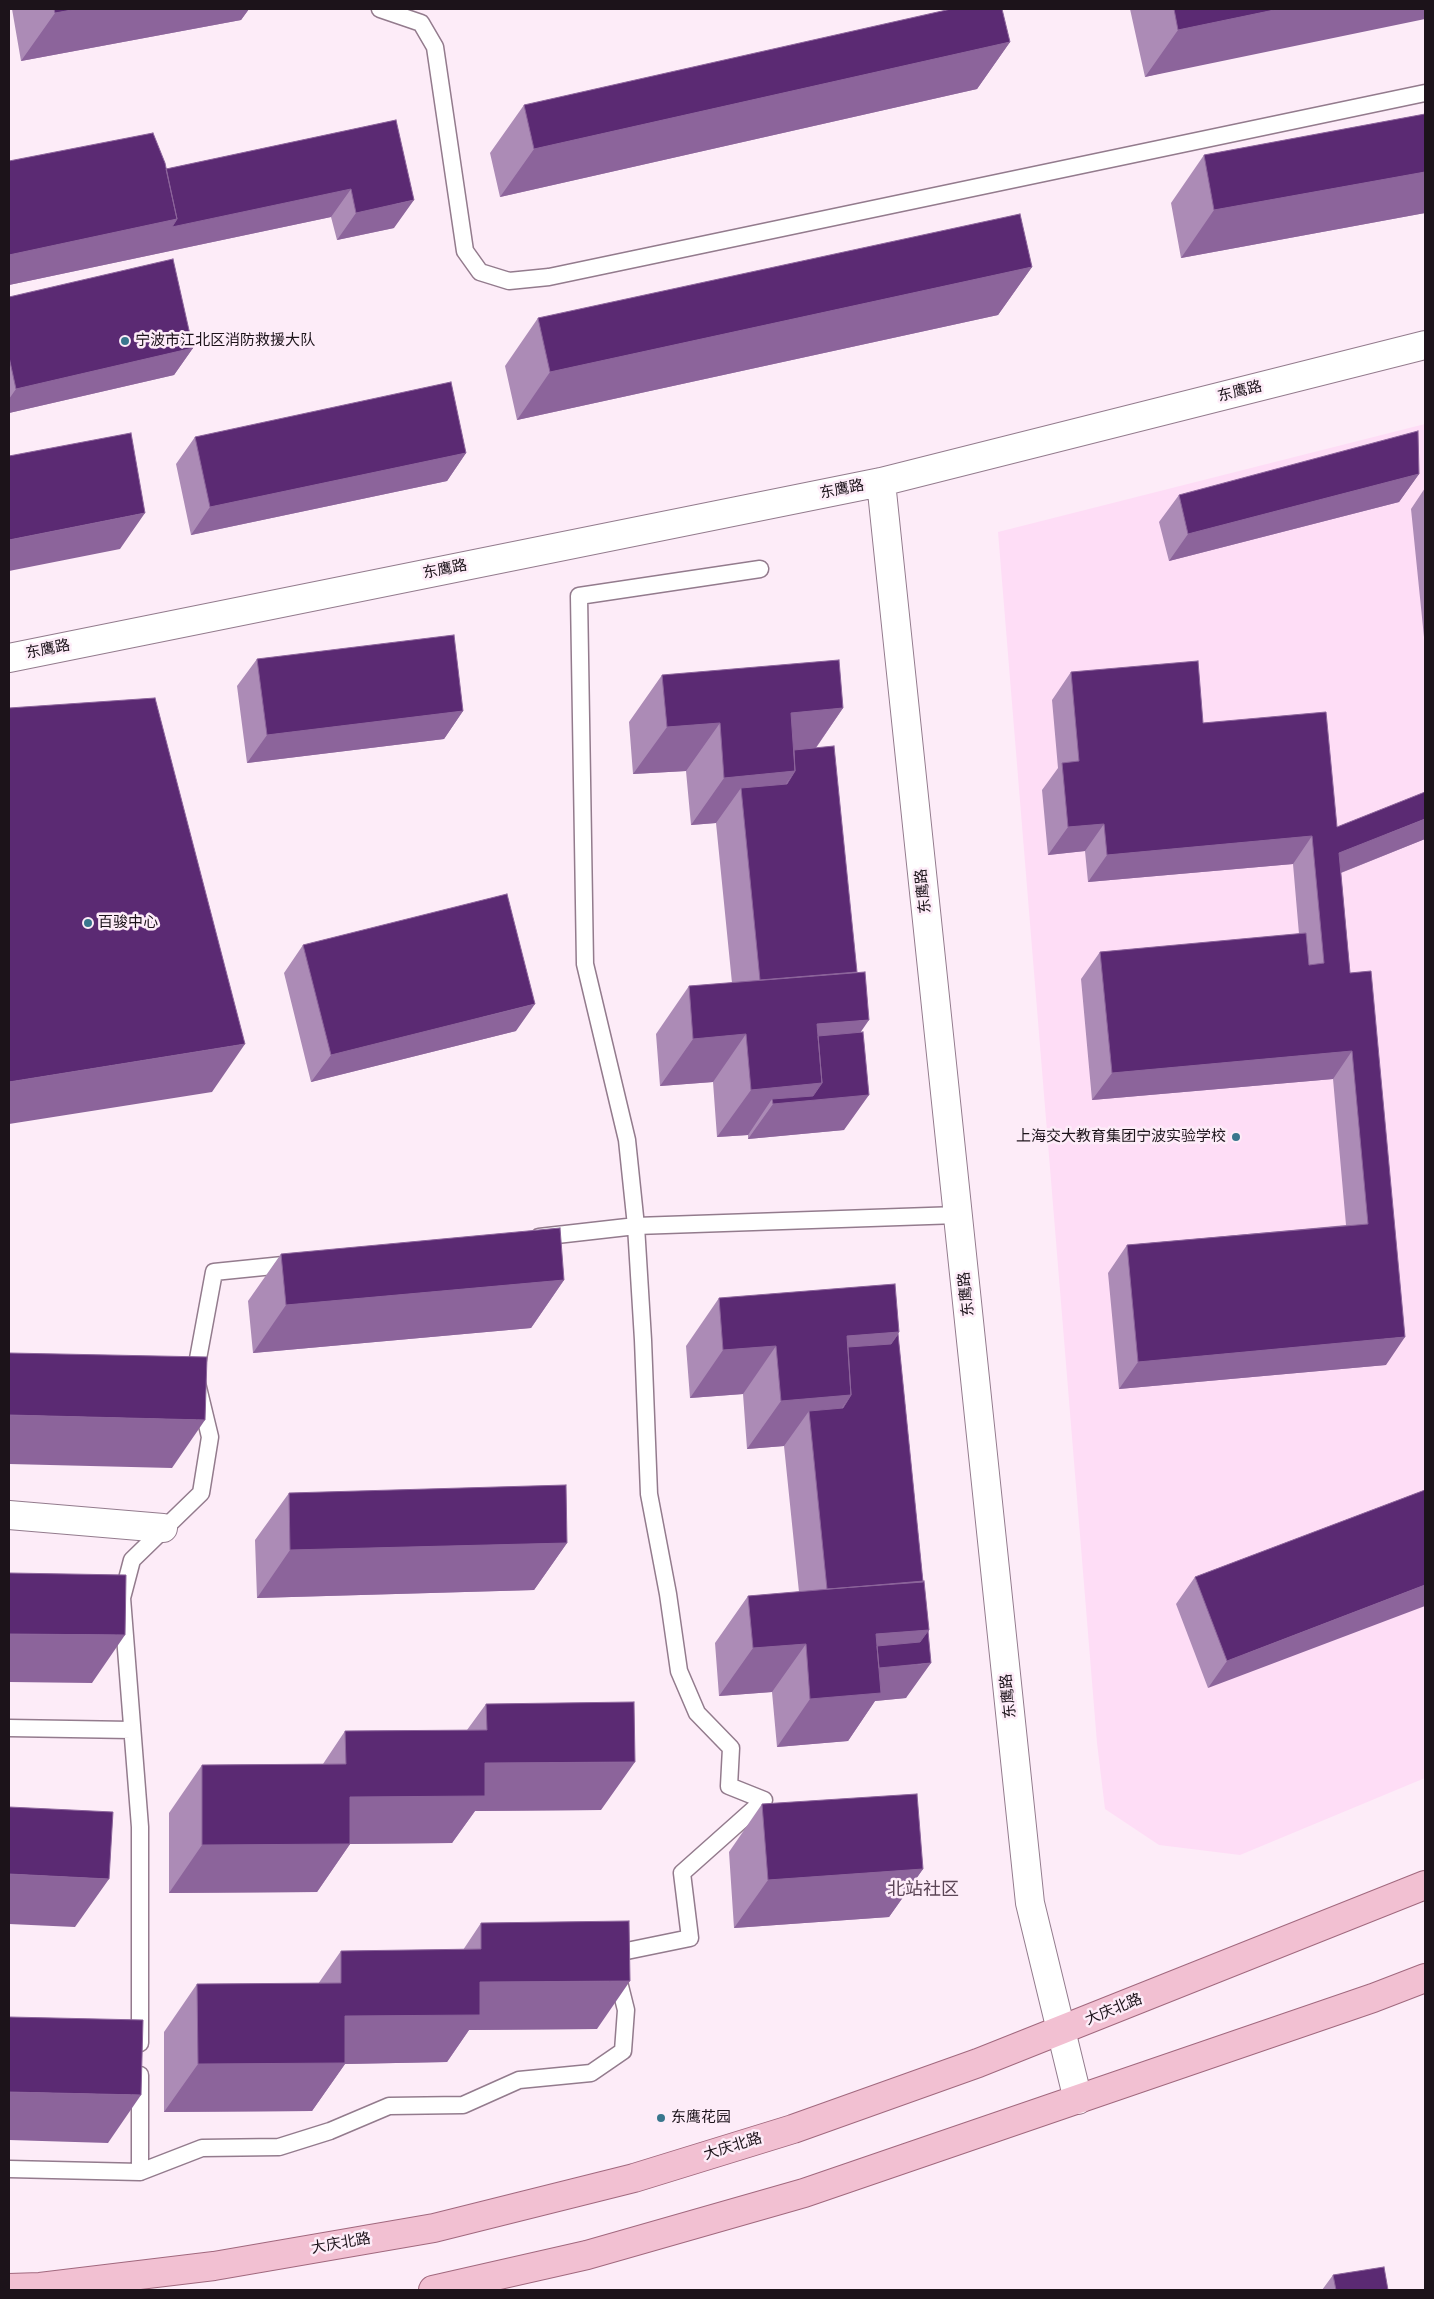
<!DOCTYPE html>
<html>
<head>
<meta charset="utf-8">
<style>
  body { margin:0 }
  #map { position:relative; width:1434px; height:2299px; overflow:hidden; background:#fdecf8; font-family:"Source Serif 4",serif }
  canvas { display:block }
  .frame { position:absolute; inset:0; border:10px solid #1c131a; pointer-events:none }
</style>
</head>
<body>
<div id="map">
<canvas width="1434" height="2299"></canvas>
<div class="frame"></div>
</div>
<script>
const c = document.querySelector('canvas').getContext('2d');
c.lineJoin = 'round';
function paint(path, color) {
  c.fillStyle = color;
  c.fill(path, 'evenodd');
}
function shape(rows) {
  const path = new Path2D();
  for (const r of rows) {
    path.moveTo(r[0], r[1]);
    for (let i = 2; i < r.length; i += 2) path.lineTo(r[i], r[i + 1]);
  }
  return path;
}
function strokePath(path, color, width, dash) {
  c.strokeStyle = color;
  c.lineWidth = width;
  c.lineCap = dash ? 'butt' : 'round';
  c.setLineDash(dash || []);
  c.stroke(path);
}
function write(font, color, halo, rows, align = 'center') {
  c.font = font + ' "Source Serif 4","Noto Sans SC",serif';
  c.lineWidth = 5;
  c.setLineDash([]);
  c.textBaseline = 'middle';
  c.strokeStyle = halo;
  c.fillStyle = color;
  for (const [text, x, y, turn = 0] of rows) {
    c.save();
    c.translate(x, y);
    c.rotate((+turn || 0) * Math.PI / 180);
    c.textAlign = isNaN(turn) ? turn : align;
    if (halo) c.strokeText(text, 0, 0);
    c.fillText(text, 0, 0);
    c.restore();
  }
}
paint(shape([
  [1425,424,1425,1778,1240,1855,1159,1845,1105,1809,1097,1743,998,532]
]), '#feddf6');
const service = shape([
  [380,9,421,23,435,47,465,251,480,272,509,281,549,277,1425,93],
  [539,1237,636,1226,958,1215],
  [9,1728,131,1730],
  [140,2043,140,1827,122,1598,132,1560,201,1493,210,1437,195,1375,214,1272,293,1264],
  [140,2075,140,2172],
  [9,2169,140,2172,202,2148,279,2147,330,2131,389,2106,463,2105,519,2080,591,2073,623,2051,626,2010,612,1954,690,1938,682,1873,764,1800,729,1786,731,1748,697,1713,679,1671,668,1594,649,1494,643,1340,636,1226,627,1140,585,964,579,596,760,569]
]);
const minor = shape([
  [9,1515,163,1528]
]);
const tertiary = shape([
  [881,482,1030,1903,1078,2100],
  [9,658,881,482,1425,345]
]);
const primary = shape([
  [9,2288,40,2287,214,2266,434,2228,634,2178,793,2129,978,2063,1425,1885],
  [433,2290,587,2255,804,2193,1373,1998,1425,1978]
]);
strokePath(service, '#937b8d', 19);
strokePath(minor, '#937b8d', 30);
strokePath(tertiary, '#937b8d', 30);
strokePath(primary, '#a1687e', 30);
strokePath(service, '#fff', 16);
strokePath(minor, '#fff', 28);
strokePath(tertiary, '#fff', 28);
strokePath(primary, '#f2c0d2', 28);
paint(shape([
  [12,9,249,9,241,20,21,61],
  [1130,9,1425,9,1145,77],
  [1010,42,977,89,500,197,490,153,524,105],
  [1425,114,1425,213,1181,258,1171,203,1204,155],
  [396,120,394,228,337,240,331,217,9,285,9,161,166,169],
  [1032,267,998,315,517,420,505,366,538,318],
  [9,297,193,348,174,375,9,413],
  [195,437,466,453,447,481,191,535,176,464],
  [1419,474,1399,502,1169,561,1159,522,1179,495],
  [1425,488,1425,647,1411,509],
  [257,659,463,711,444,739,247,763,237,686],
  [1071,672,1203,723,1337,827,1425,839,1341,873,1386,1365,1119,1389,1108,1273,1127,1245,1346,1225,1333,1079,1092,1100,1081,979,1100,952,1299,934,1293,864,1088,882,1085,851,1048,855,1042,790,1058,768,1052,700],
  [662,675,843,708,816,748,861,1032,844,1130,748,1139,748,1135,717,1137,713,1082,660,1086,656,1034,689,986,732,983,716,823,691,825,686,771,633,774,629,722],
  [303,945,516,1031,311,1082,284,973],
  [281,1254,564,1280,531,1328,253,1353,248,1301],
  [719,1298,899,1332,898,1334,923,1582,929,1630,906,1698,875,1701,848,1741,777,1747,772,1692,719,1696,715,1643,748,1596,799,1592,784,1446,747,1449,743,1394,690,1398,686,1346],
  [1425,1490,1208,1688,1176,1604,1195,1577],
  [289,1493,567,1543,534,1590,257,1598,255,1540],
  [486,1704,601,1810,475,1811,452,1843,350,1844,317,1892,169,1893,169,1813,202,1765,323,1764,345,1731,467,1730],
  [762,1804,923,1869,889,1917,734,1928,729,1852],
  [481,1923,597,2029,469,2030,447,2062,345,2064,312,2111,164,2112,164,2032,197,1984,318,1984,341,1951,463,1950],
  [1333,2275,1388,2290,1322,2290]
]), '#ac8bb6');
paint(shape([
  [77,9,249,9,241,20,21,61,55,13],
  [1279,9,1425,9,1425,19,1145,77,1178,30],
  [1010,42,977,89,500,197,534,149],
  [1425,172,1425,213,1181,258,1214,210],
  [351,189,331,217,9,285,9,255,177,219],
  [414,200,394,228,337,240,356,213],
  [1032,267,998,315,517,420,550,372],
  [193,348,174,375,9,413,9,399,16,389],
  [466,453,447,481,191,535,210,507],
  [1419,474,1399,502,1169,561,1188,534],
  [145,513,120,549,9,571,9,540],
  [843,708,810,756,784,751,791,713],
  [463,711,444,739,247,763,267,735],
  [720,723,686,771,633,774,667,727],
  [795,771,762,819,741,788,716,823,691,825,724,778],
  [1425,819,1425,839,1320,881,1339,853],
  [1104,824,1085,851,1048,855,1068,827],
  [1312,836,1293,864,1088,882,1107,855],
  [535,1004,516,1031,311,1082,331,1055],
  [869,1020,836,1068,811,1070,817,1024],
  [746,1034,713,1082,660,1086,693,1039],
  [245,1044,212,1092,9,1124,9,1082],
  [1352,1051,1333,1079,1092,1100,1112,1073],
  [822,1083,869,1095,844,1130,748,1139,773,1104,772,1099,748,1135,717,1137,751,1090],
  [564,1280,531,1328,253,1353,286,1305],
  [899,1332,866,1380,841,1381,847,1336],
  [1405,1337,1386,1365,1119,1389,1138,1362],
  [776,1346,743,1394,690,1398,723,1350],
  [851,1395,818,1443,809,1411,784,1446,747,1449,781,1401],
  [9,1415,205,1420,172,1468,9,1464],
  [567,1543,534,1590,257,1598,290,1550],
  [1425,1585,1425,1606,1208,1688,1227,1661],
  [929,1630,904,1666,931,1663,906,1698,875,1701,848,1741,777,1747,810,1699,876,1634],
  [9,1634,125,1635,92,1683,9,1682],
  [806,1644,772,1692,719,1696,753,1648],
  [635,1762,601,1810,475,1811,452,1843,350,1844,317,1892,169,1893,202,1845,350,1797,485,1763],
  [923,1869,889,1917,734,1928,768,1880],
  [9,1874,109,1879,75,1927,9,1924],
  [630,1981,597,2029,469,2030,447,2062,345,2064,312,2111,164,2112,198,2064,345,2016,480,1982],
  [9,2092,141,2095,108,2143,9,2140]
]), '#8c649b');
const building = shape([
  [54,9,77,9,55,13,54,9],
  [951,9,1002,9,1010,42,534,149,524,105,951,9],
  [1174,9,1279,9,1178,30,1174,9],
  [1425,114,1425,172,1214,210,1204,155,1425,114],
  [396,120,414,200,356,213,351,189,172,227,177,219,166,169,396,120],
  [153,133,165,163,177,219,9,255,9,161,153,133],
  [1020,214,1032,267,550,372,538,318,1020,214],
  [173,259,193,348,16,389,9,357,9,297,173,259],
  [451,382,466,453,210,507,195,437,451,382],
  [1418,431,1419,474,1188,534,1179,495,1418,431],
  [131,433,145,513,9,540,9,456,131,433],
  [454,635,463,711,267,735,257,659,454,635],
  [839,660,843,708,791,713,795,771,724,778,720,723,667,727,662,675,839,660],
  [1198,661,1203,723,1326,712,1337,827,1425,792,1425,819,1339,853,1350,973,1371,971,1405,1337,1138,1362,1127,1245,1368,1224,1352,1051,1112,1073,1100,952,1306,933,1309,965,1324,963,1312,836,1107,855,1104,824,1068,827,1062,763,1079,761,1071,672,1198,661],
  [155,698,245,1044,9,1082,9,708,155,698],
  [834,746,857,972,760,980,741,788,787,784,795,771,794,750,834,746],
  [507,894,535,1004,331,1055,303,945,507,894],
  [865,972,869,1020,817,1024,822,1083,751,1090,746,1034,693,1039,689,986,865,972],
  [863,1032,869,1095,773,1104,772,1099,813,1096,822,1083,818,1036,863,1032],
  [560,1228,564,1280,286,1305,281,1254,560,1228],
  [895,1284,899,1332,847,1336,851,1395,781,1401,776,1346,723,1350,719,1298,895,1284],
  [898,1334,923,1582,827,1589,809,1411,843,1408,851,1395,848,1347,891,1344,898,1334],
  [9,1353,207,1357,205,1420,9,1415,9,1353],
  [566,1485,567,1543,290,1550,289,1493,566,1485],
  [1425,1490,1425,1585,1227,1661,1195,1577,1425,1490],
  [9,1573,126,1575,125,1635,9,1634,9,1573],
  [924,1581,929,1630,876,1634,881,1693,810,1699,806,1644,753,1648,748,1596,924,1581],
  [928,1631,931,1663,879,1668,877,1646,920,1642,928,1631],
  [634,1702,635,1762,485,1763,485,1796,350,1797,350,1844,202,1845,202,1765,346,1764,345,1731,487,1730,486,1704,634,1702],
  [917,1794,923,1869,768,1880,762,1804,917,1794],
  [9,1807,113,1812,109,1879,9,1874,9,1807],
  [629,1921,630,1981,480,1982,480,2015,345,2016,345,2063,198,2064,197,1984,341,1983,341,1951,481,1949,481,1923,629,1921],
  [9,2017,143,2020,141,2095,9,2092,9,2017],
  [1384,2267,1388,2290,1336,2290,1333,2275,1384,2267]
]);
paint(building, '#5b2a73');
strokePath(building, '#8c649b', 1);
for (const [x, y, r, color] of [
  [125,341,5,"#39768d"],
  [88,923,5,"#39768d"],
  [1236,1137,5,"#39768d"],
  [661,2118,5,"#39768d"]
]) {
  const dot = new Path2D();
  dot.arc(x, y, r, 0, 2 * Math.PI);
  c.fillStyle = color;
  c.fill(dot);
  strokePath(dot, '#fdecf8', 2);
}
write('15px', '#1c131a', '#fdecf8', [
  ["宁波市江北区消防救援大队",135,341],
  ["百骏中心",98,923],
  ["上海交大教育集团宁波实验学校",1226,1137,"right"],
  ["东鹰花园",671,2118]
], 'left');
write('15px', '#1c131a', '#fdecf8', [
  ["东鹰路",1240,392,-14],
  ["东鹰路",842,490,-11],
  ["东鹰路",445,570,-11],
  ["东鹰路",48,650,-11],
  ["东鹰路",924,891,-96],
  ["东鹰路",967,1294,-96],
  ["东鹰路",1009,1696,-96],
  ["大庆北路",1114,2010,-22],
  ["大庆北路",733,2147,-17],
  ["大庆北路",341,2244,-10]
]);
write('18px', '#5b4556', '#fdecf8', [
  ["北站社区",923,1890]
]);
</script>
</body>
</html>
